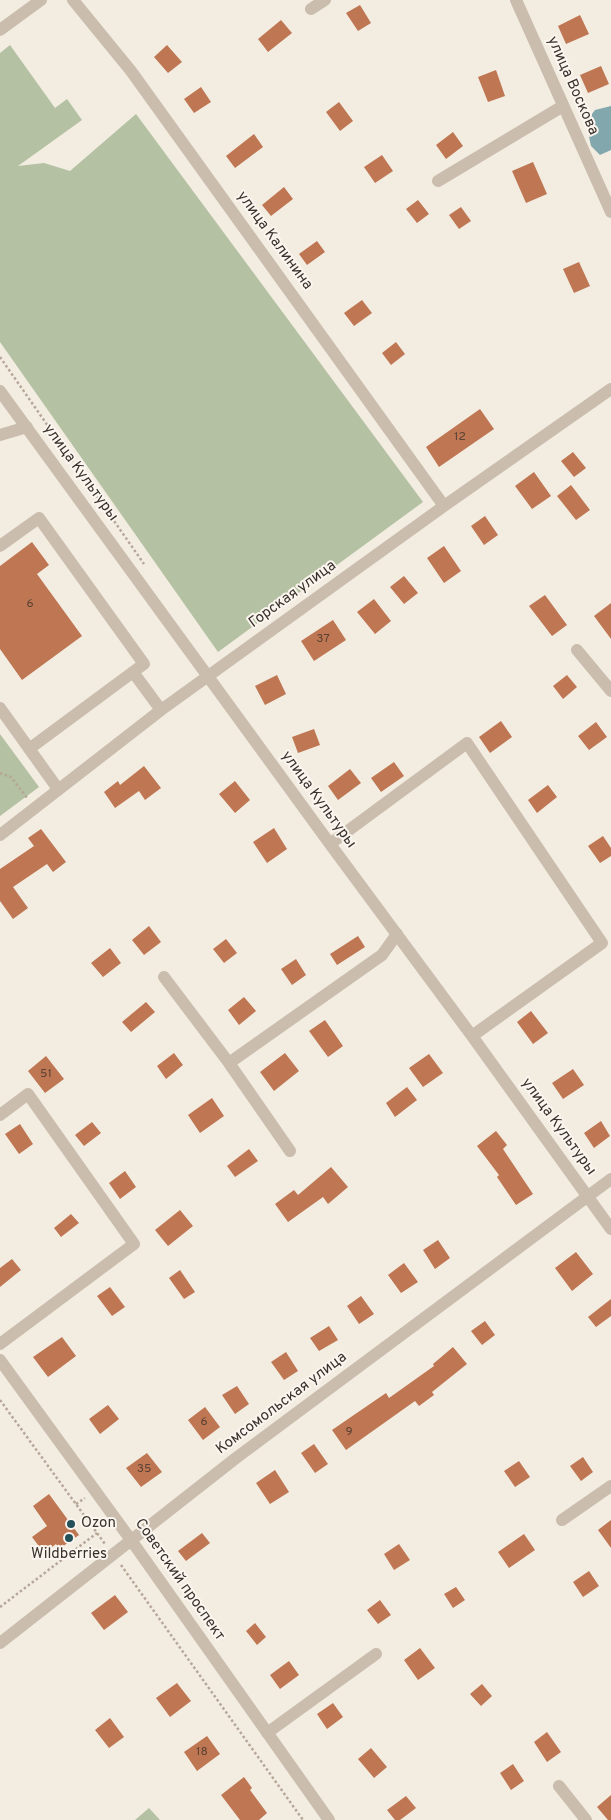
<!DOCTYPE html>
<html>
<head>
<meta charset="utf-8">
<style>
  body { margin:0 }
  canvas { display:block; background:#f2ece1 }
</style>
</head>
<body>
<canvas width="611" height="1820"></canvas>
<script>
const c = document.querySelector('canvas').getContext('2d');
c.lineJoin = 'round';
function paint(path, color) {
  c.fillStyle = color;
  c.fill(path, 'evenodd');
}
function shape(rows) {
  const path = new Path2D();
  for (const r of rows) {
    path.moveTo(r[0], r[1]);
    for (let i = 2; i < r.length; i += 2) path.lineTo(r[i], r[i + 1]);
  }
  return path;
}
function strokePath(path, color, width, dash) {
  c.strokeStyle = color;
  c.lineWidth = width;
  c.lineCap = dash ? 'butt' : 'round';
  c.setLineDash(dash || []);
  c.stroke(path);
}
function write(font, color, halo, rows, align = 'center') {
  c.font = font + ' Overpass,sans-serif';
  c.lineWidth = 4;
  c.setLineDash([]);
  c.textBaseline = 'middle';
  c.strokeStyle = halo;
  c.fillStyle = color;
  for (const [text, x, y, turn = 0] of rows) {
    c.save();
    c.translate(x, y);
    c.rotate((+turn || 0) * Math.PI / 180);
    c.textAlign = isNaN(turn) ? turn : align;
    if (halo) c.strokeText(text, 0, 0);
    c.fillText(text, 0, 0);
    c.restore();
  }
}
paint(shape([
  [10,45,55,108,67,99,82,120,18,166,44,163,70,171,136,114,423,502,218,652,0,342,0,53],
  [0,734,39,787,0,816],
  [149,1808,160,1820,135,1820]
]), '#b4c1a2');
paint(shape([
  [611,106,611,150,600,155,591,146,586,122,595,110]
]), '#82a8ae');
paint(shape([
  [360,5,371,23,358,31,346,13],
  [580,15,589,34,566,44,558,26],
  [281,20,292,33,268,52,258,39],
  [167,45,182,62,168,73,154,57],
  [601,66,609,84,588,93,580,75],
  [496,70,505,96,488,102,478,77],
  [201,87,211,102,194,113,184,99],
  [339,102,353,121,340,131,326,112],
  [453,132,463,146,446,159,436,145],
  [254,134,263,147,235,168,226,156],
  [382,155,393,171,375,183,364,167],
  [533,162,547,194,526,203,512,171],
  [284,187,293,199,271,216,262,205],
  [418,200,429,214,417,223,406,209],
  [461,207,471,221,459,229,449,215],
  [317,241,325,252,307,265,299,254],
  [579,262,590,286,574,293,563,269],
  [362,300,372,313,354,326,344,313],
  [396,342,405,354,391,365,382,353],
  [480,409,494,429,439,467,426,447],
  [573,452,586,468,574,477,561,461],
  [534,472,551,496,532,509,515,486],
  [571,485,590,510,576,520,557,496],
  [485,516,498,535,484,545,471,526],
  [32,542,49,565,37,574,82,636,22,680,0,649,0,566],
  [444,546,461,571,444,583,427,558],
  [404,576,418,593,404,604,390,587],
  [545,595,567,625,552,636,529,606],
  [374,599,391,621,375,634,357,612],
  [611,603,611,639,594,616],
  [333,620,346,640,314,661,301,641],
  [277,675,286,694,265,705,255,686],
  [567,675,577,687,563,699,553,686],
  [501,721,512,737,490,753,479,737],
  [596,722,607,737,589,750,578,736],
  [314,729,320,745,298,753,292,737],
  [394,762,404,776,381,792,371,778],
  [144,766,161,788,145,800,139,791,115,808,104,792,118,781,120,785],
  [350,769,361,783,338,800,328,786],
  [235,781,250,800,235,813,219,794],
  [548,785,557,797,537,813,528,800],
  [274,828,287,849,267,863,253,842],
  [41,829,66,862,53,872,47,864,13,887,28,908,13,919,0,901,0,869,34,846,28,838],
  [603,836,611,848,611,856,600,863,588,846],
  [149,926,161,942,144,955,132,940],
  [358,936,365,947,337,965,330,954],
  [226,939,237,953,224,963,213,949],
  [110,948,121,963,103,977,91,963],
  [296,959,306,975,292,985,281,969],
  [244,997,256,1011,239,1025,228,1010],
  [146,1002,155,1012,131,1032,122,1022],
  [531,1011,548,1033,533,1044,517,1022],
  [325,1020,343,1046,328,1057,309,1031],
  [174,1053,183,1065,166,1079,157,1066],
  [285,1053,299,1071,274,1091,260,1072],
  [429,1054,443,1073,423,1087,409,1068],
  [46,1056,64,1079,45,1093,28,1071],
  [573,1069,584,1085,563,1099,552,1083],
  [407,1087,417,1100,395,1117,386,1103],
  [212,1098,224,1116,200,1133,188,1115],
  [601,1121,610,1136,594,1148,584,1133],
  [92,1122,101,1133,84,1146,75,1135],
  [20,1124,33,1144,19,1154,5,1134],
  [496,1131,507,1145,503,1149,533,1194,516,1205,497,1177,499,1175,477,1146],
  [249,1149,258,1161,235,1177,227,1166],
  [331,1167,348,1187,328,1204,323,1197,288,1222,275,1204,294,1190,298,1195],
  [125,1171,136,1187,120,1199,109,1183],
  [180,1210,193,1226,168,1246,155,1230],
  [71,1214,79,1223,61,1237,54,1228],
  [438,1240,450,1258,435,1269,423,1250],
  [576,1252,593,1274,572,1291,555,1268],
  [12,1259,21,1270,0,1287,0,1268],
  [404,1263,418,1282,401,1293,388,1275],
  [180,1270,195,1292,184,1299,169,1278],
  [110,1287,125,1307,112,1316,97,1296],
  [361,1296,374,1314,359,1324,347,1306],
  [611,1299,611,1316,596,1327,588,1317],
  [485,1321,495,1335,482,1345,471,1331],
  [329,1326,338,1340,319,1351,310,1338],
  [62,1337,76,1356,48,1377,33,1357],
  [453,1347,467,1364,432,1392,434,1395,419,1406,415,1401,346,1450,332,1430,386,1393,389,1398,434,1366,433,1364],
  [286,1352,298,1371,284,1380,271,1362],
  [237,1386,249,1404,235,1414,222,1395],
  [108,1405,119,1419,100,1434,89,1419],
  [205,1407,220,1427,203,1440,188,1420],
  [314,1444,328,1464,315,1473,301,1453],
  [147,1453,162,1472,141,1487,126,1468],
  [583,1457,593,1472,581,1481,570,1466],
  [519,1461,530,1477,515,1487,504,1471],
  [275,1470,289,1492,270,1504,256,1483],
  [49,1494,79,1535,59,1549,56,1544,44,1553,32,1537,47,1526,33,1506],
  [611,1520,611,1548,598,1530],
  [202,1533,210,1543,186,1561,178,1551],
  [524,1534,535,1550,509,1568,498,1552],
  [399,1544,410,1560,394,1570,384,1554],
  [589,1571,599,1586,583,1597,573,1582],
  [456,1587,465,1600,453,1608,444,1594],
  [115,1595,128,1612,104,1630,91,1613],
  [380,1600,391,1615,378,1624,367,1610],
  [255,1623,266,1637,257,1645,246,1631],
  [420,1648,435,1668,418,1680,404,1660],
  [289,1661,299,1675,280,1689,270,1675],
  [177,1683,191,1701,170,1717,156,1698],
  [482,1684,492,1696,481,1706,470,1694],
  [333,1703,343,1717,327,1729,317,1714],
  [110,1718,124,1737,109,1748,95,1730],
  [547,1732,561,1752,547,1762,534,1742],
  [207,1736,220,1754,197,1771,184,1752],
  [371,1748,387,1767,374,1778,358,1759],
  [513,1764,524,1781,511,1790,500,1773],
  [244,1777,252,1788,250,1790,267,1813,259,1820,240,1820,221,1795],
  [611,1795,611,1820,608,1820,597,1807],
  [406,1796,416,1808,400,1820,395,1820,387,1810]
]), '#bf7652');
strokePath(shape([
  [0,357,144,564],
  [0,773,11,777,28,799],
  [0,1400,105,1544],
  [76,1504,85,1498],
  [121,1565,303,1820],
  [0,1607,97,1533]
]), '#b6a797', 2.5, [2.5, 2.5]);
strokePath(shape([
  [73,0,131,71,444,506],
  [516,0,611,212],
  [311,9,325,0],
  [0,30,41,0],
  [438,181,563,106],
  [0,391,330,844,472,1036,611,1229],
  [0,435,27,427],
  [0,546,39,518,144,664,133,672,161,710],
  [577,650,611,691],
  [0,708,58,789],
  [29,749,133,672],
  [0,835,161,710,444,506,611,389],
  [330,844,467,743,602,943,472,1036],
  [164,977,229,1063,382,955,397,934],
  [229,1063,290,1151],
  [0,1115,28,1094,134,1244,0,1344],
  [0,1360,131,1540,329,1820],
  [562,1520,611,1486],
  [0,1643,236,1458,611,1179],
  [267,1733,376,1654],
  [559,1786,586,1820]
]), '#cabdad', 12);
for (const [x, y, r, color] of [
  [71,1524,5,"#235059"],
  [69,1538,5,"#235059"]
]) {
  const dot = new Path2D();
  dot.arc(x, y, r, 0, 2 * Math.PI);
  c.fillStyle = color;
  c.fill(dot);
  strokePath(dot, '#faf5ee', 2);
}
write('12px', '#5a4235', null, [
  ["12",460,438],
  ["6",30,605],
  ["37",323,640],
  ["51",46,1075],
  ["6",204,1423],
  ["9",349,1433],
  ["35",144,1470],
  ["18",202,1753]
]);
write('15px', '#39312b', '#faf5ee', [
  ["улица Воскова",572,86,66],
  ["улица Калинина",274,241,54],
  ["улица Культуры",80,473,54],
  ["Горская улица",293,595,-36],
  ["улица Культуры",318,800,54],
  ["улица Культуры",558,1127,54],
  ["Комсомольская улица",282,1404,-37],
  ["Советский проспект",179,1580,55]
]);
write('15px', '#39312b', '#faf5ee', [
  ["Ozon",81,1524],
  ["Wildberries",69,1555,"center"]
], 'left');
</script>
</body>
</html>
